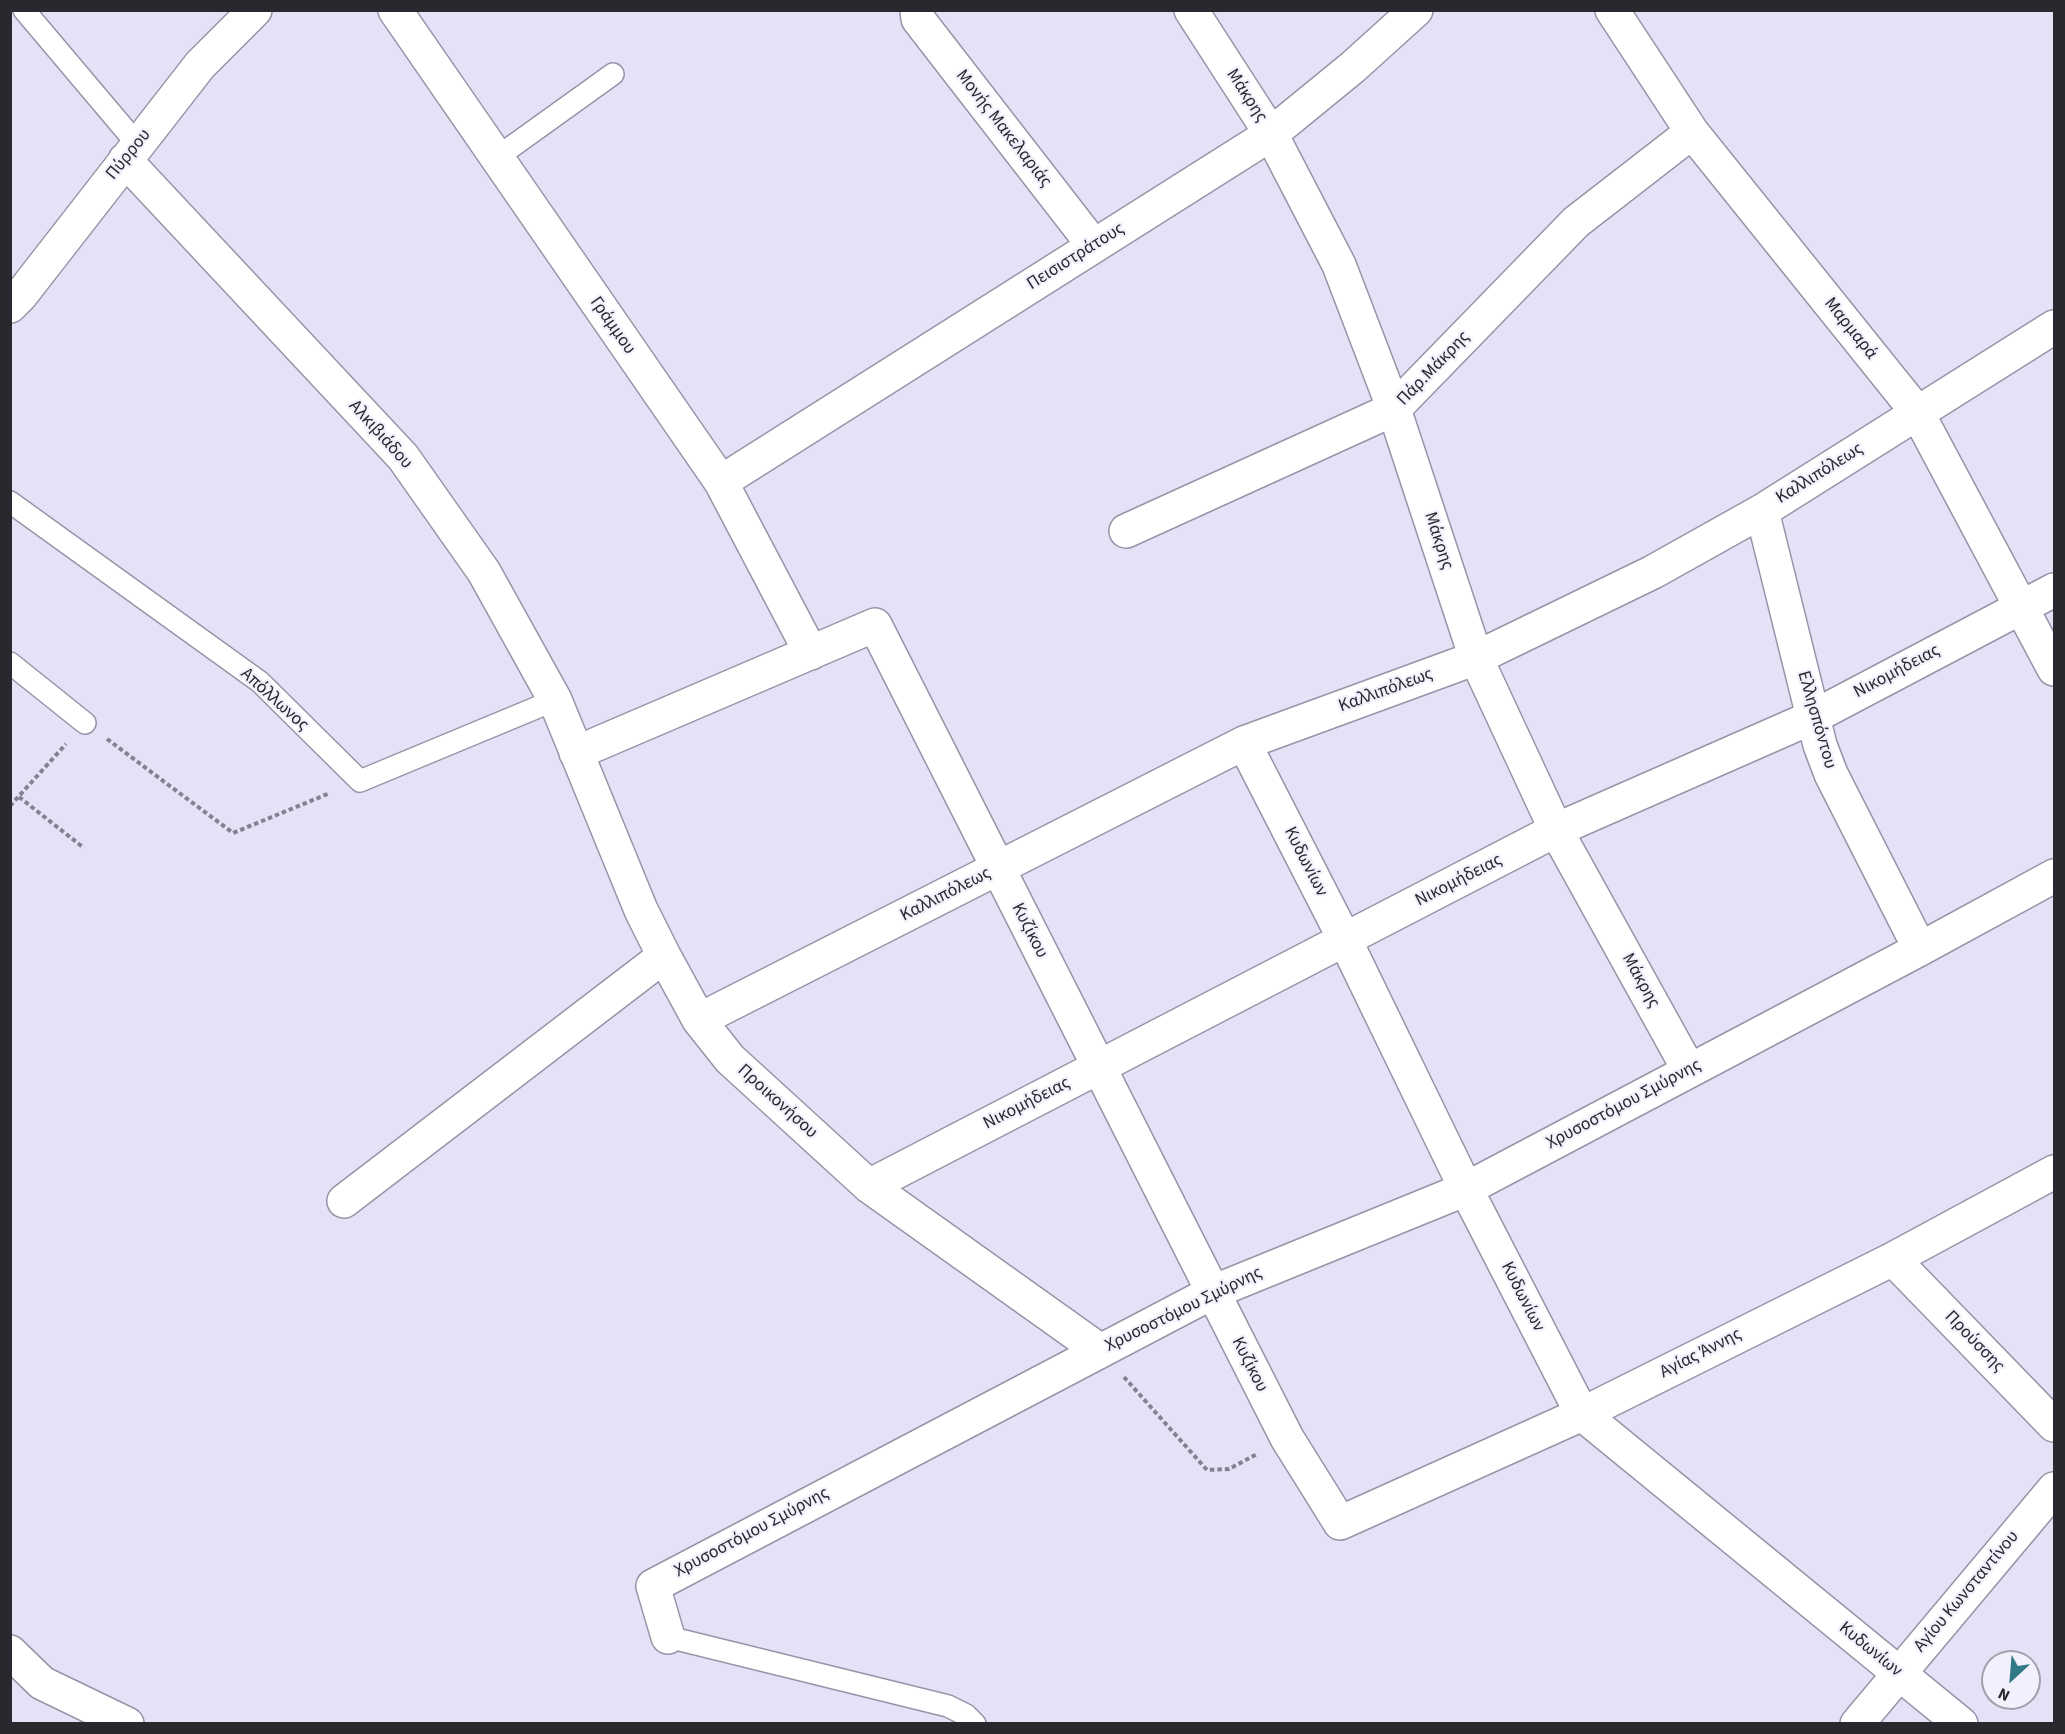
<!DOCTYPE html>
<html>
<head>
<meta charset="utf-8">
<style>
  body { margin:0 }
  #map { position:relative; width:2065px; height:1734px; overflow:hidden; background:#e5e2f7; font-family:"Source Sans 3",sans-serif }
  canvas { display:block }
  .frame { position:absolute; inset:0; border:12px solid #29282f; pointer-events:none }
  .north { position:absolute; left:1981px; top:1650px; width:60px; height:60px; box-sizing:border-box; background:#f2f0fd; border:2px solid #a2a0ab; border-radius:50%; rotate:206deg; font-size:16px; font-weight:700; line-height:24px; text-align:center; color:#29282f }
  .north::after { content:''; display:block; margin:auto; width:21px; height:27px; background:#337887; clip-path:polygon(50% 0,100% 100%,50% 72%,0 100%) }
</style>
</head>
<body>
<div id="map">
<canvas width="2065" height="1734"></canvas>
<div class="frame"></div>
<div class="north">N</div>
</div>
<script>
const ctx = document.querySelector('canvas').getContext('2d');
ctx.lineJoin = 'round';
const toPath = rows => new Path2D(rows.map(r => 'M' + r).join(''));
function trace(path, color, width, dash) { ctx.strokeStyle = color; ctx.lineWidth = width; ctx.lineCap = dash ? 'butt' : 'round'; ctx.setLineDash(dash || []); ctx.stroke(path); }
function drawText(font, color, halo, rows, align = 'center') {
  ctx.font = font + ' "Source Sans 3",sans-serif'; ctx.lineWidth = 4.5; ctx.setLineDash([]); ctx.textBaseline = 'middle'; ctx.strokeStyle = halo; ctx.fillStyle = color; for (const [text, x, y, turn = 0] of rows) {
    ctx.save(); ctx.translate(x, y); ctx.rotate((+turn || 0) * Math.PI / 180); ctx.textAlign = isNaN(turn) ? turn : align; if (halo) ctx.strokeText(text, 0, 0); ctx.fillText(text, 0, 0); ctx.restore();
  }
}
const path = toPath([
  [107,739,233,833,330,793],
  [19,797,84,848],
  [10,806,66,744],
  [1124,1377,1207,1470,1229,1469,1257,1454]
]);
const lane = toPath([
  [24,10,138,145],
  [496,158,613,74],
  [10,502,260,682,360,781,555,700],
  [10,663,85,723],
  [668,1637,948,1706,966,1715,975,1724]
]);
const street = toPath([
  [395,10,721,482,811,653],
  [917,10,918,19,1094,246],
  [1191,10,1271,134,1339,265,1394,409,1476,658,1556,830,1689,1070],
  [1612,10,1692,132,1917,412,2054,669],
  [125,160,403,457,484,572,555,700,641,910,664,956,699,1020,730,1059,869,1186,1099,1350],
  [10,306,21,295,200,65,255,10],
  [721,482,1271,134,1353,67,1416,10],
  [1762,511,1820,745,1831,774,1920,949],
  [1126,531,1394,409,1576,222,1692,132],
  [1244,743,1345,940,1466,1189,1582,1414,1961,1724],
  [576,753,875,625,1287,1438,1340,1523,1582,1414,1893,1259,2054,1172],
  [699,1020,1244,743,1476,658,1653,572,1762,511,2054,327],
  [869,1186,1556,830,1813,717,2054,590],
  [344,1201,664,956],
  [1893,1259,2054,1425],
  [668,1637,653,1586,1213,1292,1466,1189,1920,949,2054,876],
  [10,1652,42,1683,127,1724],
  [1857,1724,2054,1489]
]);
const streetNames = [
  ["Μάκρης",1246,96,57],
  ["Μονής Μακελαριάς",1003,129,52],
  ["Πύρρου",129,155,-51],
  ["Πεισιστράτους",1076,257,-32],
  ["Γράμμου",612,326,55],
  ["Μαρμαρά",1850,329,51],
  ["Πάρ.Μάκρης",1434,369,-46],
  ["Αλκιβιάδου",380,435,48],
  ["Καλλιπόλεως",1820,474,-32],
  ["Μάκρης",1438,541,72],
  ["Νικομήδειας",1897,672,-28],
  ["Καλλιπόλεως",1386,691,-20],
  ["Απόλλωνος",274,700,42],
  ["Ελλησπόντου",1816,720,74],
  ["Κυδωνίων",1305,862,63],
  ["Νικομήδειας",1459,881,-27],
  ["Καλλιπόλεως",946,895,-27],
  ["Κυζίκου",1029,931,63],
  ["Μάκρης",1640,981,61],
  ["Προικονήσου",777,1102,42],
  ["Νικομήδειας",1027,1104,-27],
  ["Χρυσοστόμου Σμύρνης",1624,1105,-28],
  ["Κυδωνίων",1522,1297,63],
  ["Χρυσοστόμου Σμύρνης",1184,1310,-26],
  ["Προύσσης",1974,1342,46],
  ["Αγίας Άννης",1701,1354,-27],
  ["Κυζίκου",1249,1365,63],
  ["Χρυσοστόμου Σμύρνης",752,1533,-28],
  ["Αγίου Κωνσταντίνου",1967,1592,-50],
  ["Κυδωνίων",1870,1650,39]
];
trace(lane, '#9794a8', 24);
trace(street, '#9794a8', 36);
trace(path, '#848290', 4, [4.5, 3]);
trace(lane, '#fff', 21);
trace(street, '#fff', 33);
drawText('18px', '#29282f', '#f2f0fd', streetNames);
</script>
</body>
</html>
